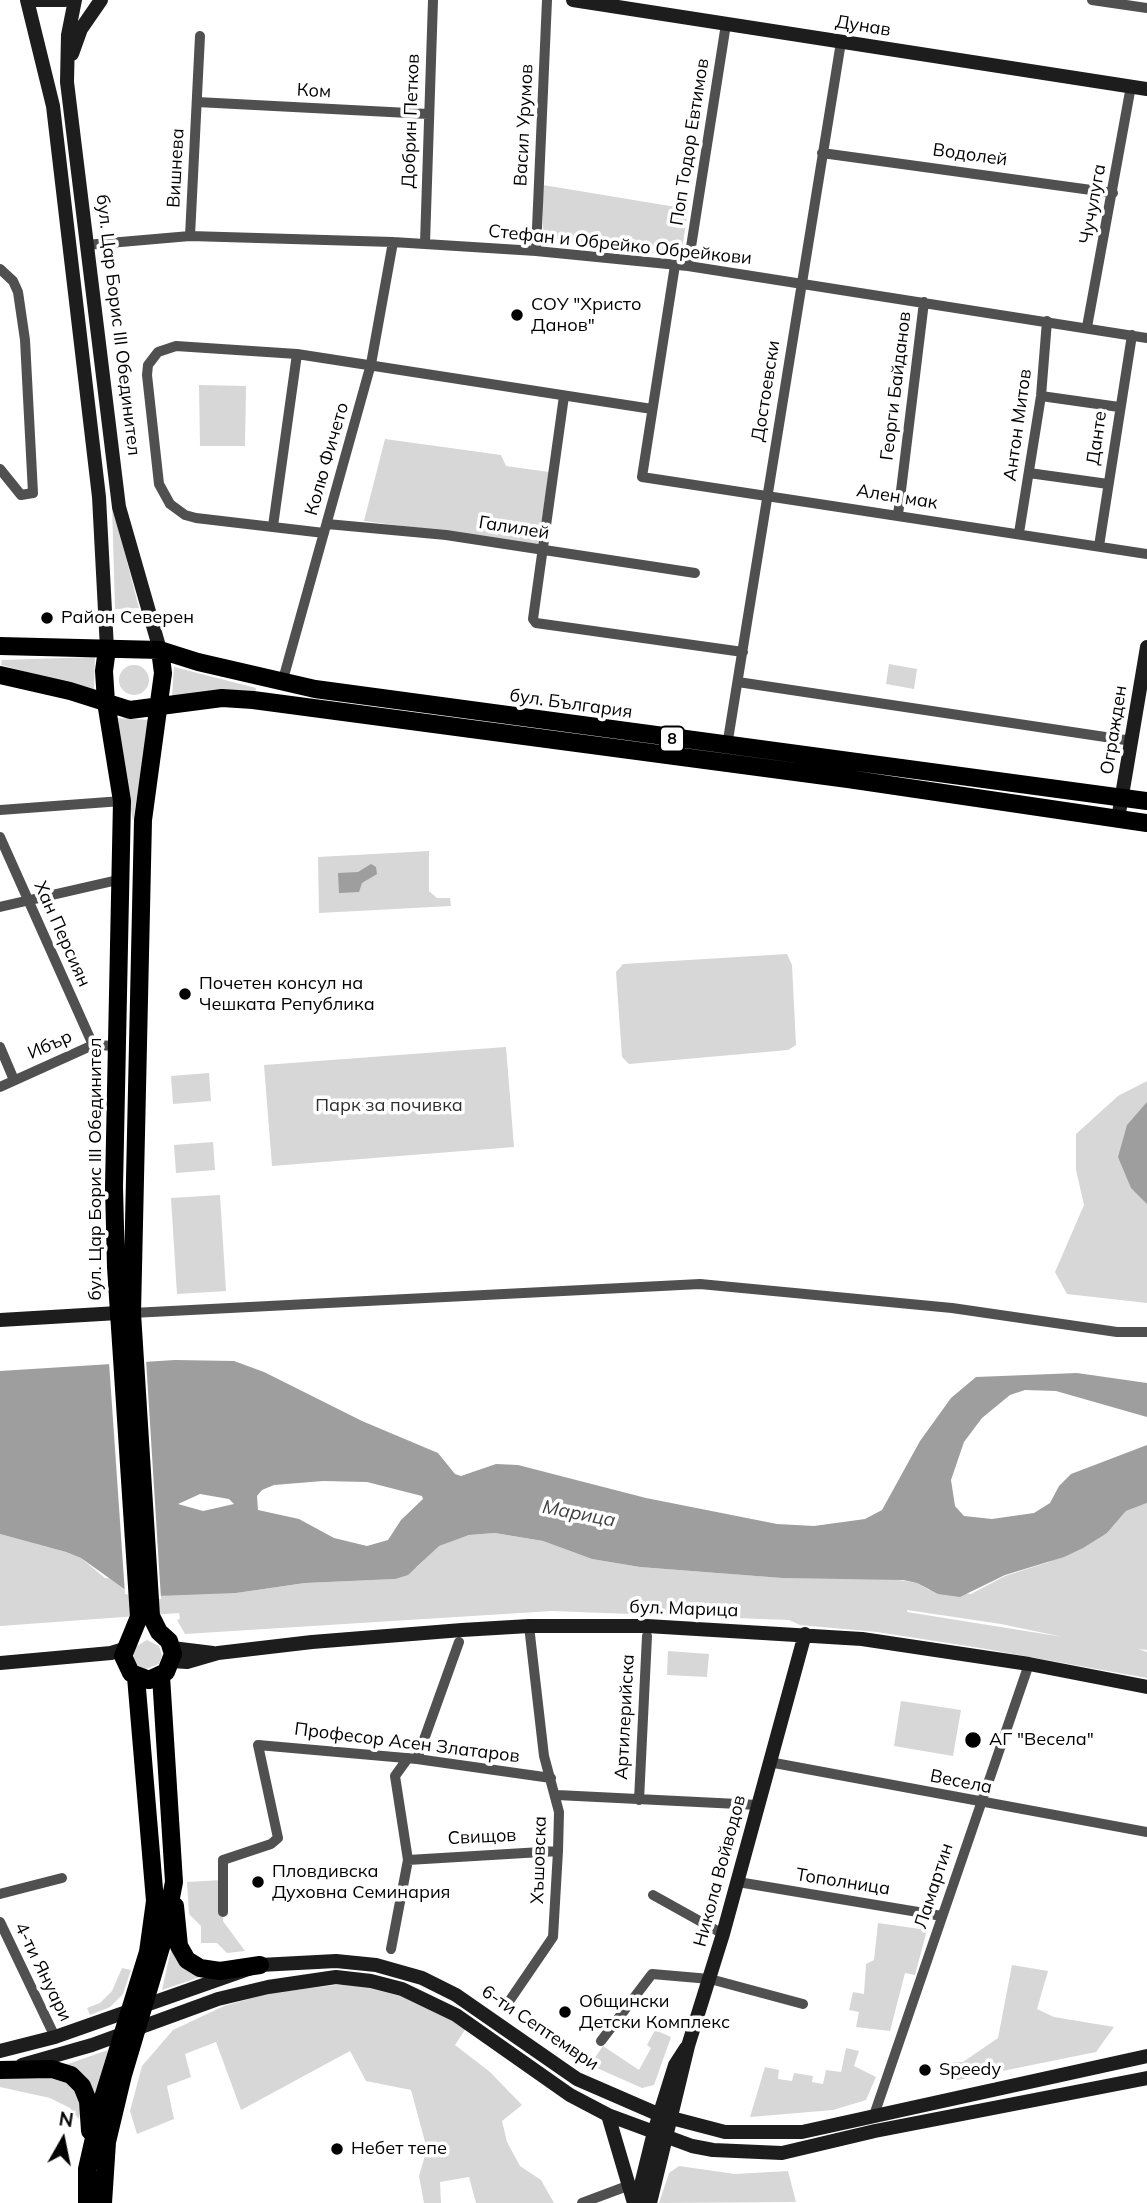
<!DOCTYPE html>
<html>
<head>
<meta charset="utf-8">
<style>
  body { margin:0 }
  #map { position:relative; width:1147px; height:2203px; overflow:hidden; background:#fff; font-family:Mulish,sans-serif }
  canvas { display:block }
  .north { position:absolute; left:28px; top:2105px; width:70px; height:70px; -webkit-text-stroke:5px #fff; paint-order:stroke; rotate:9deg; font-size:19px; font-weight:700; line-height:28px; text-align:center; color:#000 }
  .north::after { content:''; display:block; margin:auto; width:24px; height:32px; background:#000; clip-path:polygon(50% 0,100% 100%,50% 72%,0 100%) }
</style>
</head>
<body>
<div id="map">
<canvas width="1147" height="2203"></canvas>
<div class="north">N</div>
</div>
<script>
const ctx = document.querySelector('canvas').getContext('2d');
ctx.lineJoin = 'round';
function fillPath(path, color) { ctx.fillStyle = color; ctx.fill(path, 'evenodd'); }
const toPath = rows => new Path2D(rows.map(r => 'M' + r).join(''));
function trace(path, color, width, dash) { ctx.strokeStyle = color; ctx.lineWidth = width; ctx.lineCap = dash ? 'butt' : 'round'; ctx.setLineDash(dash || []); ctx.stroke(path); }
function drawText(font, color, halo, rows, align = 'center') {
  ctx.font = font + ' Mulish,sans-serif'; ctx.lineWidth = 7; ctx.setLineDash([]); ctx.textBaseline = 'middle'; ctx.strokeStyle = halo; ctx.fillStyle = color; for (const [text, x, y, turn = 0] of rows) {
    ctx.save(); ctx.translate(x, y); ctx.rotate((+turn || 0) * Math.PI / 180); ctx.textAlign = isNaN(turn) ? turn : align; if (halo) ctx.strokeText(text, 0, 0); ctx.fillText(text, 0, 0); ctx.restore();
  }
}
const green = toPath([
  [543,185,688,209,681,257,543,237],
  [199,385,246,386,245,446,200,446],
  [385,439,501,455,506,466,549,472,538,544,364,521],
  [112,504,139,608,115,609],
  [95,657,94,691,1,665,2,660],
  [889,664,917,669,914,689,886,684],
  '119 680a15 15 0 1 1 30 0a15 15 0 1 1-30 0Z',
  [174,667,256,688,255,694,172,697],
  [118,718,150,720,133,821,129,799],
  [429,851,429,891,437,898,450,898,451,906,319,913,318,857],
  [787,954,792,965,796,1045,788,1050,629,1064,622,1057,616,972,623,964],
  [506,1047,514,1147,272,1166,264,1065],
  [209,1073,211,1101,173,1104,171,1076],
  [1147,1081,1147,1303,1067,1294,1055,1272,1084,1205,1076,1170,1076,1134,1118,1096],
  [213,1142,215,1170,176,1173,174,1145],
  [220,1195,226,1291,177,1294,171,1198],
  [1147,1503,1147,1650,1138,1649,1147,1652,1147,1678,980,1648,877,1632,800,1625,789,1620,552,1611,185,1634,177,1620,180,1619,179,1613,0,1626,0,1534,66,1552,81,1558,105,1578,236,1593,305,1583,395,1579,417,1567,438,1546,469,1535,495,1533,543,1541,592,1559,640,1567,782,1578,893,1579,917,1583,929,1590,971,1594,1005,1576,1049,1562,1107,1533,1126,1511],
  [907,1610,1001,1624,1063,1637,907,1612],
  [147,1640,159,1646,162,1655,159,1664,146,1669,137,1665,133,1657,135,1647],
  [668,1651,709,1654,707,1677,667,1675],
  [901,1701,961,1710,953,1756,894,1746],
  [222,1880,223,1921,245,1951,227,1953,217,1943,201,1943,201,1926,189,1914,187,1882],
  [878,1923,927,1930,915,1975,905,1973,890,2031,856,2027,859,2012,849,2010,853,1992,864,1994,866,1964,874,1960],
  [171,1949,203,1976,162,1990],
  [1012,1965,1048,1971,1037,2009,1054,2017,1114,2027,1096,2052,953,2081,952,2062,963,2062,998,2038],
  [122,1968,131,1970,123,1994,110,2007,90,2015,87,2008,100,2003,112,1991],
  [352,1983,400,1992,466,2028,455,2045,490,2072,522,2105,502,2121,507,2142,520,2166,541,2180,554,2203,476,2203,469,2177,440,2182,441,2203,424,2203,419,2176,427,2149,411,2090,366,2081,350,2051,241,2110,216,2042,185,2054,191,2077,167,2086,174,2119,137,2134,130,2111,142,2066,173,2030,224,2006,270,1993],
  [655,2030,671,2037,654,2085,642,2088,590,2065,603,2046,639,2070,651,2048,647,2045],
  [846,2048,859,2051,854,2066,876,2077,866,2100,833,2110,750,2117,765,2067,779,2070,778,2079,792,2081,794,2073,813,2076,812,2082,823,2084,826,2070,841,2072],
  [108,2050,95,2098,65,2065],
  [42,2075,73,2083,82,2103,79,2119,70,2108,50,2098,0,2087,0,2077],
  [679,2166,735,2174,788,2171,796,2202,659,2203,669,2173]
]);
const water = toPath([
  [371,864,376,867,377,874,362,883,359,892,339,893,338,873,358,872],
  [1147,1102,1147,1204,1131,1188,1118,1157,1127,1125],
  [175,1360,234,1361,264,1372,362,1421,438,1453,455,1474,461,1476,496,1464,518,1465,646,1498,777,1524,814,1526,865,1519,882,1510,920,1441,951,1398,976,1377,1077,1373,1147,1383,1147,1417,1056,1391,1025,1390,1010,1395,982,1418,964,1442,951,1480,955,1506,964,1516,992,1519,1034,1513,1050,1503,1059,1486,1071,1474,1147,1445,1147,1503,1126,1511,1107,1533,1083,1548,1064,1557,1005,1575,960,1597,938,1594,917,1583,903,1580,782,1578,640,1567,592,1559,543,1541,495,1533,469,1535,439,1546,408,1575,395,1579,305,1583,236,1593,156,1596,130,1593,81,1558,66,1552,0,1534,0,1371],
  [323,1481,367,1482,422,1496,423,1499,401,1520,388,1540,367,1546,334,1538,299,1519,258,1510,257,1496,262,1490,274,1485],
  [200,1494,229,1499,234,1504,203,1511,178,1504]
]);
const pier = toPath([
  [146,1359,161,1599,125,1594,109,1362]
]);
const street = toPath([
  [1092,0,1147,8],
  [197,102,428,114],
  [822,153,1113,193],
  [190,236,200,36],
  [425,243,433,0],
  [86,245,190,236,393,242,536,251,688,266,1147,338],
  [536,251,547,0],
  [675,265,642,477,1147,554],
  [688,266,726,24],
  [0,269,13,281,18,292,25,340,33,493,21,495,0,469],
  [1087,327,1131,86],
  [564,396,533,619,536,623,743,652],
  [1041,396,1119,407],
  [1029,473,1108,484],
  [898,515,924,302],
  [327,524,446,535,695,573],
  [273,526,297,354],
  [324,533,196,518,185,515,170,504,159,484,147,375,148,365,158,352,176,346,297,354,652,409],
  [1019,533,1041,396,1047,321],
  [1099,546,1132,335],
  [738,682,1132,741],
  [282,683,371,364,393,242],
  [727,746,841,42],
  [0,810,122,801],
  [0,837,93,1045],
  [0,907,122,879],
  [0,1047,14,1080],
  [0,1087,93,1045,117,1046],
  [132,1313,700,1284,952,1308,1117,1332,1147,1332],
  [417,1759,459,1642],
  [769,1762,1147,1832],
  [557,1795,758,1805],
  [639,1800,647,1636],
  [408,1860,558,1851],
  [738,1882,942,1916],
  [0,1894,62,1878],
  [653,1895,723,1934],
  [223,1912,223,1860,271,1844,278,1838,258,1745,417,1759,551,1778],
  [0,1922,55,2037],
  [391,1949,408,1860,395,1776,408,1758],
  [510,2000,553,1937,558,1851,559,1812,544,1756,529,1626],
  [601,2041,652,1974,710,1979,803,2004],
  [873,2118,1029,1664],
  [582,2203,630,2185]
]);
const secondary = toPath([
  [27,0,53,106,99,497,107,649],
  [30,0,65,0],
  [75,0,68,35,67,82,119,507,160,650],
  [573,0,1147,89],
  [72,54,81,29,101,0],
  [1118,819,1147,647],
  [0,1320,118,1313],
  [172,1648,213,1653],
  [172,1661,187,1662,218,1653,312,1642,462,1630,529,1626,647,1626,862,1639,1029,1664,1147,1687],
  [0,1663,111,1653,124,1649],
  [0,2051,55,2037,260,1965,336,1961,376,1965,422,1978,456,1995,577,2079,660,2115,725,2132,802,2132,1147,2056],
  [22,2065,92,2045,218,1999,268,1987,336,1977,371,1981,402,1989,456,2015,570,2095,608,2115,692,2146,713,2150,782,2153,875,2131,1147,2078],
  [608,2115,634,2203],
  [640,2203,639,2193,654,2132,675,2065,686,2048],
  [650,2203,688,2046,723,1934,805,1634]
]);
const primary = toPath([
  [0,646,160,650,198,662,315,689,1147,801],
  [107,649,104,671,106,702,122,801,114,1187,116,1267,139,1617,123,1656,131,1673,149,1680,166,1672,173,1654,169,1641,159,1632,151,1616,132,1313,143,820,163,673,160,650],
  [0,675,70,691,130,710,222,698,253,700,848,779,1147,823],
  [175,1906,179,1946,187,1960,200,1968,220,1971,260,1965],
  [0,2070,52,2069,71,2075,82,2086,88,2101,90,2131],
  [87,2203,87,2169,103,2098,148,1952,155,1901,136,1677],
  [103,2203,107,2142,123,2075,162,1944,174,1882,161,1676]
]);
const markers = [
  [517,315,7,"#000"],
  [47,618,7,"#000"],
  [185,994,7,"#000"],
  [973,1740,9,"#000"],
  [258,1882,7,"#000"],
  [565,2012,7,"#000"],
  [925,2070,7,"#000"],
  [337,2149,7,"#000"]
];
const shields = [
  [672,739,24]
];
const shieldNames = [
  ["8",672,739]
];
const streetNames = [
  ["Дунав",863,26,9],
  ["Ком",314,91,3],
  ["Добрин Петков",411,121,-88],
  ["Васил Урумов",524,125,-87],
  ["Поп Тодор Евтимов",690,142,-81],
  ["Водолей",970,155,8],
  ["Вишнева",176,168,-87],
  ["Чучулуга",1093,204,-80],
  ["Стефан и Обрейко Обрейкови",620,245,6],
  ["бул. Цар Борис III Обединител",118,325,83],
  ["Георги Байданов",896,386,-83],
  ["Достоевски",766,391,-81],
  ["Антон Митов",1018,425,-82],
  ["Данте",1097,438,-82],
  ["Колю Фичето",327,459,-74],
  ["Ален мак",897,497,9],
  ["Галилей",514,528,9],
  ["бул. България",571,704,8],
  ["Огражден",1114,730,-81],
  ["Хан Персиян",62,934,66],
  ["Ибър",50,1045,-24],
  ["бул. Цар Борис III Обединител",96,1169,-90],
  ["бул. Марица",684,1609,2],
  ["Артилерийска",625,1717,-87],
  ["Професор Асен Златаров",407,1743,7],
  ["Весела",961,1782,11],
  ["Свищов",482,1837,-3],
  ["Хъшовска",539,1860,-88],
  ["Никола Войводов",720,1871,-75],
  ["Тополница",843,1882,9],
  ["Ламартин",934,1886,-72],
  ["4-ти Януари",43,1972,64],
  ["6-ти Септември",540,2028,34]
];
const poiNames = [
  ["СОУ \"Христо",531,305],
  ["Данов\"",531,326],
  ["Район Северен",61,618],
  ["Почетен консул на",199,984],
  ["Чешката Република",199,1005],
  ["АГ \"Весела\"",989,1740],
  ["Пловдивска",272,1872],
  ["Духовна Семинария",272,1893],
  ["Общински",579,2002],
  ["Детски Комплекс",579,2023],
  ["Speedy",939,2070],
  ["Небет тепе",351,2149]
];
const parkNames = [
  ["Парк за почивка",389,1106]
];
const waterNames = [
  ["Марица",579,1514,11]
];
fillPath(green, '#d7d7d7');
fillPath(water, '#9e9e9e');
fillPath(pier, '#fff');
trace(street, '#505050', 10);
trace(secondary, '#1d1d1d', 14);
trace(primary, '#000', 18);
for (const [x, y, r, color] of markers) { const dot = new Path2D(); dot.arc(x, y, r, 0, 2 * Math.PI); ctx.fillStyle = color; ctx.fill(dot); trace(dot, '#fff', 2.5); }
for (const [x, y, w] of shields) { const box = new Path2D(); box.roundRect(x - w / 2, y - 12.5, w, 25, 5); ctx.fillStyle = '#fff'; ctx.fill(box); trace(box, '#000', 2); }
drawText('bold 16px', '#000', null, shieldNames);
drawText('18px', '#000', '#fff', streetNames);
drawText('18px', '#000', '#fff', poiNames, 'left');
drawText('18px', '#2e2e2e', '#fff', parkNames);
drawText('italic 19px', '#3f3f3f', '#fff', waterNames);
</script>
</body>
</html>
